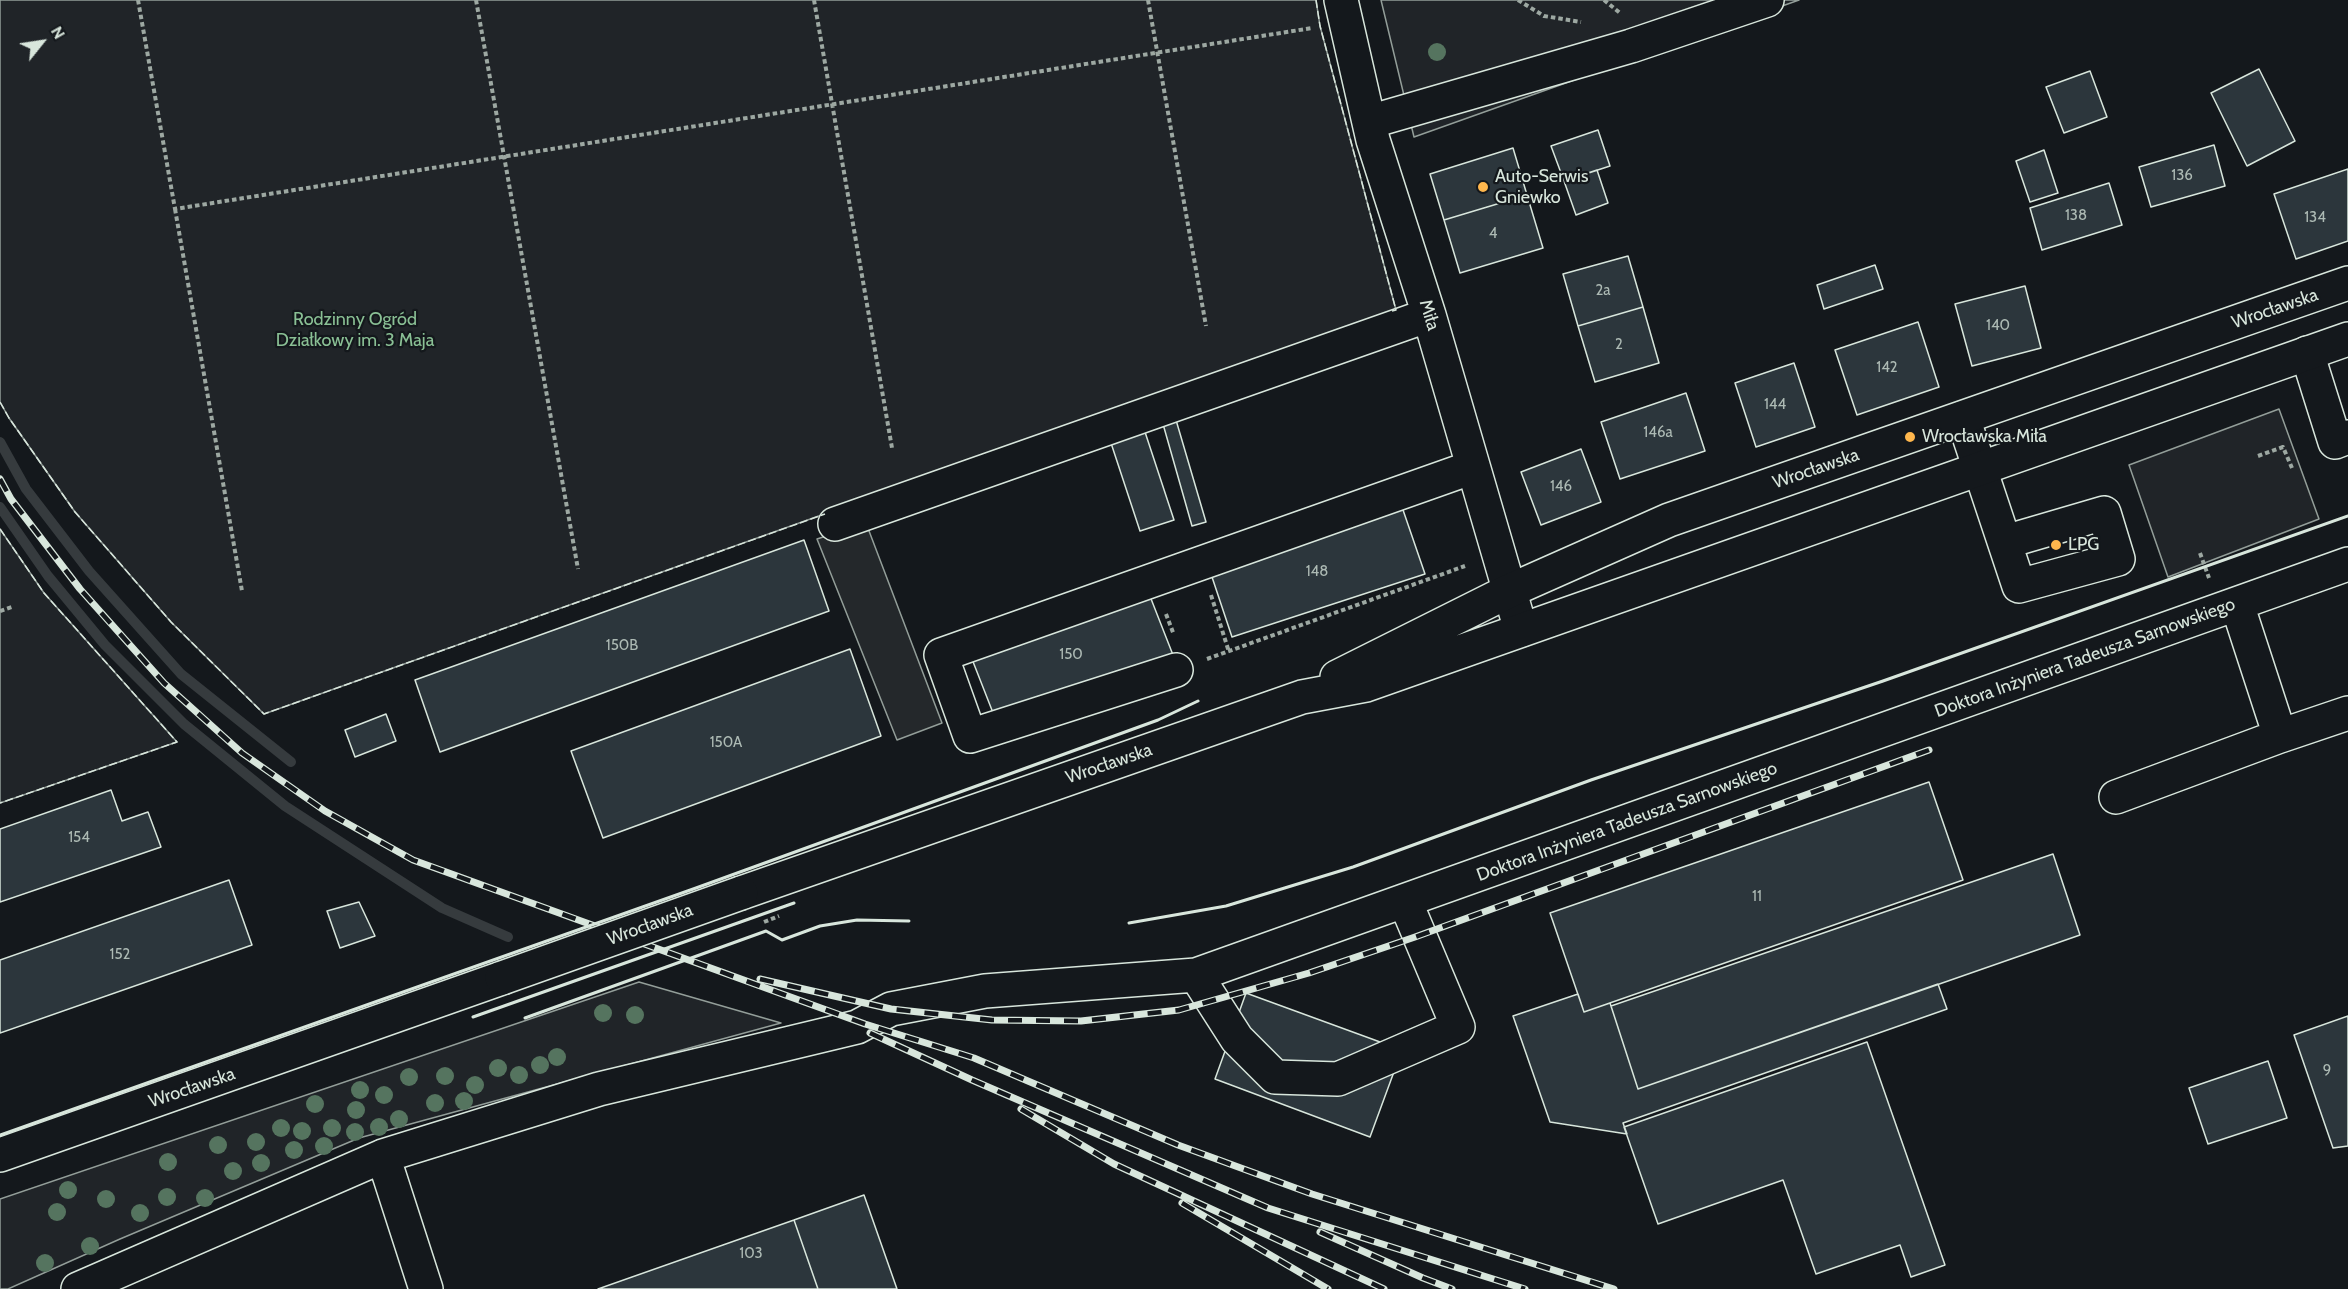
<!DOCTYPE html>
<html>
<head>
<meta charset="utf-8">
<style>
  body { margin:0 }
  #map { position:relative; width:2348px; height:1289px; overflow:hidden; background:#14181c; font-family:Cabin,sans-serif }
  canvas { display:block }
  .north { position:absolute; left:12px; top:12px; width:60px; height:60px; -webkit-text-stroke:4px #14181c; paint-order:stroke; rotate:60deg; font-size:16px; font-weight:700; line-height:24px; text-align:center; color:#d8e6dc }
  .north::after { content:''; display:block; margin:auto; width:21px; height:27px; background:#d8e6dc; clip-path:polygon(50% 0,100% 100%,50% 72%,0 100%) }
</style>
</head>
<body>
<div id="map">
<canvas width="2348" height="1289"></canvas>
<div class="north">N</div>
</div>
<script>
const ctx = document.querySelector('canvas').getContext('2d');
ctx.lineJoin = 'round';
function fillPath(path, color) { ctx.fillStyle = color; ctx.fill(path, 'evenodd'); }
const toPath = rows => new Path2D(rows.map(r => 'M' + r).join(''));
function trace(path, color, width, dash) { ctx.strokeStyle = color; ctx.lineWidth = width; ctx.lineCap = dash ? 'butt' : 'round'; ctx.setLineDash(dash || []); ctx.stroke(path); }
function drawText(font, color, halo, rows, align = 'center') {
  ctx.font = font + ' Cabin,sans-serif'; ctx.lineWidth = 4.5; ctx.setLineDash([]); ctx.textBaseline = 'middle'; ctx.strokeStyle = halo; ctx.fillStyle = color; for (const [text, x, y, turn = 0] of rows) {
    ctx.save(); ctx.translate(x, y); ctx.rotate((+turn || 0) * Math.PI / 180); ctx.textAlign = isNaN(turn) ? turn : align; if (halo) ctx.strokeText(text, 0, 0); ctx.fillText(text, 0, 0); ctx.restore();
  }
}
const green = toPath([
  [0,0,1316,0,1320,26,1396,310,264,714,171,622,75,512,9,418,0,402,0,0],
  [1381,0,1799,0,1414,137,1381,0],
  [2279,409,2319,519,2168,577,2129,465,2279,409],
  [0,529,44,593,177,742,0,803,0,529],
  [639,982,781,1023,359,1138,120,1239,8,1289,0,1289,0,1199,639,982]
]);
const parking = toPath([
  [866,523,942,723,897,740,817,539,866,523]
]);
const stream = toPath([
  [0,442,26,489,89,571,181,674,291,762],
  [0,507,48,576,105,645,184,724,285,806,442,908,508,937]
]);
const building = toPath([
  [2259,69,2295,141,2247,166,2211,93,2259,69],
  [2090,71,2107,117,2064,133,2046,87,2090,71],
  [1598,130,1610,166,1564,181,1551,146,1598,130],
  [2214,145,2225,186,2151,207,2139,167,2214,145],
  [1513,148,1527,195,1444,220,1430,174,1513,148],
  [2044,150,2058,193,2030,202,2016,161,2044,150],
  [2348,169,2348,241,2296,259,2274,194,2348,169],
  [1597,170,1608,203,1576,215,1564,181,1597,170],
  [2109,183,2122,225,2042,250,2030,208,2109,183],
  [1527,195,1543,248,1460,273,1444,220,1527,195],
  [1628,256,1643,307,1578,326,1563,274,1628,256],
  [1875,265,1883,289,1824,309,1817,285,1875,265],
  [2025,286,2041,348,1972,366,1955,304,2025,286],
  [1643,307,1659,363,1595,382,1578,326,1643,307],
  [1918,322,1939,387,1857,415,1835,350,1918,322],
  [1794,363,1815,427,1756,447,1735,383,1794,363],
  [1686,393,1705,451,1620,479,1601,422,1686,393],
  [1176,420,1206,522,1192,526,1163,424,1176,420],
  [1145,432,1174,520,1140,531,1111,443,1145,432],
  [1581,449,1601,502,1541,525,1521,472,1581,449],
  [1402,507,1425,574,1232,637,1210,571,1402,507],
  [804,540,829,611,440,752,415,680,804,540],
  [1146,586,1173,655,997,723,970,654,1146,586],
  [850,649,881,736,603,838,571,751,850,649],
  [386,714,396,741,355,757,345,730,386,714],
  [1929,782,1963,880,1584,1012,1550,913,1929,782],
  [111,790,122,821,148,812,161,847,0,902,0,829,111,790],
  [2053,854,2080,935,1638,1089,1611,1006,2053,854],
  [229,880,252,945,0,1033,0,960,229,880],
  [359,902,375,936,340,948,327,911,359,902],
  [1938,984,1947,1009,1623,1123,1627,1134,1550,1122,1513,1016,1578,994,1584,1012,1610,1003,1638,1089,1938,984],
  [1246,993,1402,1050,1370,1137,1215,1079,1246,993],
  [2348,1016,2348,1146,2333,1148,2294,1035,2348,1016],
  [1867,1042,1945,1265,1911,1277,1900,1245,1816,1274,1783,1180,1658,1224,1624,1127,1867,1042],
  [2268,1061,2287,1118,2208,1144,2189,1088,2268,1061],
  [864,1195,897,1289,818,1289,794,1220,864,1195],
  [794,1220,818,1289,598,1289,794,1220]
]);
const path = toPath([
  [138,0,175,209,1312,28],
  [476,0,578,569],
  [814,0,892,448],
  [1148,0,1206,326],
  [1518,0,1544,16,1581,22],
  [1604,0,1620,13],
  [175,209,242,591],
  [2258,456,2283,447,2292,468],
  [2200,553,2209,578],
  [1211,595,1229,652],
  [0,611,12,607],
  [1166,614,1174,635],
  [1207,659,1465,566]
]);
const minor = toPath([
  [1341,0,1373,140,1429,315,1521,630],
  [1369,122,1631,46,1767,0],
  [2307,353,2335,442,2348,437],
  [1963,418,2019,586,2118,559,2104,513,2005,542],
  [835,524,1429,315],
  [1176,670,970,736,941,655,1473,467],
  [2280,736,2348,713],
  [2116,797,2280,736,2237,604],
  [1196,975,1237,1039,1275,1077,1338,1079,1458,1027,1405,901],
  [383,1156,426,1289],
  [78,1289,383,1156,599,1089,857,1027,891,1009,985,991,1196,975,2348,564]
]);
const major = toPath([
  [1337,677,1509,591,1669,520,2348,283],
  [741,893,1302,697,1366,685,2348,339],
  [0,1155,502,978]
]);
const rail = toPath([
  [0,479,11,499,80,589,164,683,242,753,325,811,413,860,865,1024,974,1058,1178,1145,1312,1194,1614,1289],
  [760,979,891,1009,992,1020,1081,1021,1179,1010,1309,973,1415,937,1929,750],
  [870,1033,972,1080,1268,1208,1525,1289],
  [1021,1109,1114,1164,1384,1289],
  [1182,1203,1328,1289],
  [1320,1232,1423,1278,1452,1289]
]);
const pathBridge = toPath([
  [764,922,779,916]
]);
const majorBridge = toPath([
  [502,978,741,893]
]);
const fence = toPath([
  [1316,0,1320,26,1396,310,1392,311],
  [0,402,9,418,75,512,171,622,264,714,825,514],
  [0,529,44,593,177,742,0,803]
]);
const wall = toPath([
  [1129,923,1226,906,1353,867,1591,780,1883,681,2348,516],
  [473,1017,794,903],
  [525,1018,766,931,782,940,820,926,857,920,909,921],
  [0,1135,696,888,1158,720,1198,701]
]);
const trees = [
  [1437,52],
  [603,1013],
  [635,1015],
  [557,1057],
  [540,1065],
  [498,1068],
  [519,1075],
  [445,1076],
  [409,1077],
  [475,1085],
  [360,1090],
  [384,1095],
  [464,1101],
  [435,1103],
  [315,1104],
  [356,1110],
  [399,1119],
  [379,1127],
  [281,1128],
  [332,1128],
  [302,1131],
  [355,1132],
  [256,1142],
  [218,1145],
  [324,1146],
  [294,1150],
  [168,1162],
  [261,1163],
  [233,1171],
  [68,1190],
  [167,1197],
  [205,1198],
  [106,1199],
  [57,1212],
  [140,1213],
  [90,1246],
  [45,1263]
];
const markers = [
  [1483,187,6,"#ffb74d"],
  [1910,437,6,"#ffb74d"],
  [2056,545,6,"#ffb74d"]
];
const numberNames = [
  ["136",2182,176],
  ["138",2076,216],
  ["134",2315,218],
  ["4",1493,234],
  ["2a",1603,291],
  ["140",1998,326],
  ["2",1619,345],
  ["142",1887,368],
  ["144",1775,405],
  ["146a",1658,433],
  ["146",1561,487],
  ["148",1317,572],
  ["150B",622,646],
  ["150",1071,655],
  ["150A",726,743],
  ["154",79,838],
  ["11",1757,897],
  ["152",120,955],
  ["9",2327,1071],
  ["103",751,1254]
];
const poiNames = [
  ["Auto-Serwis",1495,177],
  ["Gniewko",1495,198],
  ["Wrocławska Miła",1922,437],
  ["LPG",2068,545]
];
const streetNames = [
  ["Wrocławska",2275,309,-19],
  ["Miła",1429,315,73],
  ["Wrocławska",1816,469,-19],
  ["Doktora Inżyniera Tadeusza Sarnowskiego",2085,658,-20],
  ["Wrocławska",1109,764,-19],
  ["Doktora Inżyniera Tadeusza Sarnowskiego",1627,822,-20],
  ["Wrocławska",650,925,-20],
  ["Wrocławska",192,1088,-19]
];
const parkNames = [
  ["Rodzinny Ogród",355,320],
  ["Działkowy im. 3 Maja",355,341]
];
fillPath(green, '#202428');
trace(green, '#939e99', 1.5);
fillPath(parking, '#24282b');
trace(parking, '#939e99', 1.5);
trace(stream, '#363b3e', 10);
fillPath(building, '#2c363c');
trace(building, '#d8e6dc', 1.5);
trace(minor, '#d8e6dc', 36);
trace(major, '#d8e6dc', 36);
trace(path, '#9da8a2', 4, [4.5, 3]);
trace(minor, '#14181c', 33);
trace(major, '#14181c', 33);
trace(rail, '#d8e6dc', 7);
trace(rail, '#14181c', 4.5, [14]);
trace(majorBridge, '#d8e6dc', 36, []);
trace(pathBridge, '#9da8a2', 4, [4.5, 3]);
trace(majorBridge, '#14181c', 33);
trace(fence, '#d8e6dc', 1.5, [8, 3]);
trace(wall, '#d8e6dc', 3);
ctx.fillStyle = '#55745f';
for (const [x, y] of trees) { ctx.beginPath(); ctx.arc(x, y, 9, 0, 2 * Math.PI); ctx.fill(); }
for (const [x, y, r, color] of markers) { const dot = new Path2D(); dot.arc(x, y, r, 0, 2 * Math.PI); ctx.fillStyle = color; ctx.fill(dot); trace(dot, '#14181c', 2); }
drawText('15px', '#adbab4', null, numberNames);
drawText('18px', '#d8e6dc', '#14181c', poiNames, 'left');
drawText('18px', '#d8e6dc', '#14181c', streetNames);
drawText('18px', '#8ac095', '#14181c', parkNames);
</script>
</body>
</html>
